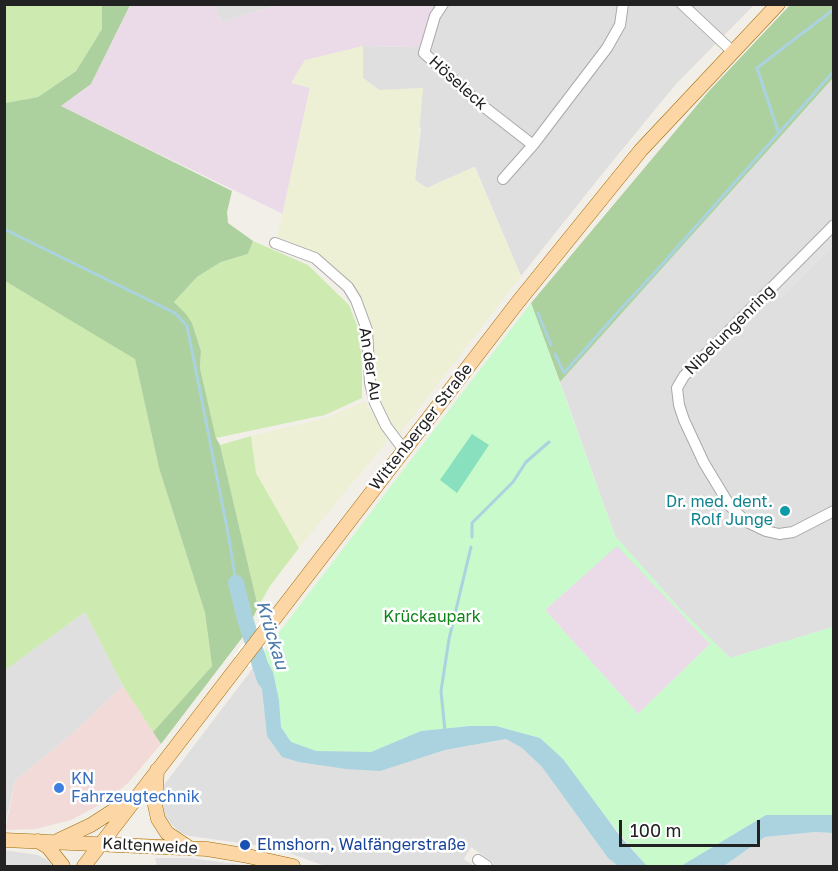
<!DOCTYPE html>
<html>
<head>
<meta charset="utf-8">
<style>
  body { margin:0 }
  #map { position:relative; width:838px; height:871px; overflow:hidden; background:#f2efe9; font-family:"Golos Text",sans-serif }
  canvas { display:block }
  .frame { position:absolute; inset:0; border:6px solid #222; pointer-events:none }
  .scale { position:absolute; left:619px; top:820px; width:141px; height:27px; box-sizing:border-box; border:3px solid #222; border-top:0; padding-left:8px; font-size:18px; line-height:21px; white-space:nowrap; color:#222; -webkit-text-stroke:4px #fff; paint-order:stroke }
</style>
</head>
<body>
<div id="map">
<canvas width="838" height="871"></canvas>
<div class="frame"></div>
<div class="scale">100 m</div>
</div>
<script>
const ctx = document.querySelector('canvas').getContext('2d');
ctx.lineJoin = 'round';
function fillPath(path, color) { ctx.fillStyle = color; ctx.fill(path, 'evenodd'); }
const toPath = rows => new Path2D(rows.map(r => 'M' + r).join(''));
function trace(path, color, width, dash) { ctx.strokeStyle = color; ctx.lineWidth = width; ctx.lineCap = dash ? 'butt' : 'round'; ctx.setLineDash(dash || []); ctx.stroke(path); }
function drawText(font, color, halo, rows, align = 'center') {
  ctx.font = font + ' "Golos Text",sans-serif'; ctx.lineWidth = 5; ctx.setLineDash([]); ctx.textBaseline = 'middle'; ctx.strokeStyle = halo; ctx.fillStyle = color; for (const [text, x, y, turn = 0] of rows) {
    ctx.save(); ctx.translate(x, y); ctx.rotate((+turn || 0) * Math.PI / 180); ctx.textAlign = isNaN(turn) ? turn : align; if (halo) ctx.strokeText(text, 0, 0); ctx.fillText(text, 0, 0); ctx.restore();
  }
}
const residential = toPath([
  [214,5,277,5,222,22],
  [438,5,754,5,676,84,603,173,521,276,475,167,427,188,415,180,421,128,379,90,363,78,363,46,420,47],
  [833,78,833,627,730,658,680,609,615,536,560,382],
  [85,612,123,686,73,733,15,781,4,829,4,670],
  [253,668,262,690,267,736,416,759,445,750,506,739,522,748,542,767,608,858,618,866,493,866,494,863,471,847,464,859,474,866,325,866,289,853,255,845,189,836,180,833,164,816,160,806,164,785],
  [815,832,833,833,833,866,724,866,765,837],
  [4,850,38,855,49,861,52,866,5,866],
  [155,858,190,858,251,866,157,866]
]);
const commercial = toPath([
  [123,686,161,744,129,782,107,801,71,820,36,829,5,830,15,781,73,733]
]);
const industrial = toPath([
  [176,4,214,5,222,22,277,5,438,5,432,14,420,47,363,46,291,83,310,87,283,214,61,106,91,84,130,5],
  [617,545,710,644,638,714,545,610]
]);
const farmland = toPath([
  [363,46,363,78,379,90,423,88,415,181,427,188,474,167,521,276,398,436,392,427,375,387,371,330,360,298,318,255,277,238,310,88,291,83,305,60],
  [365,401,388,440,299,548,256,473,251,436,326,418]
]);
const grass = toPath([
  [5,5,102,5,102,29,76,71,38,97,5,103],
  [253,241,308,265,349,305,360,333,362,354,362,398,325,415,216,438,200,368,201,351,192,323,174,302,197,277,221,262,248,254],
  [5,281,135,358,159,468,205,613,212,666,153,732,123,686,85,612,5,670],
  [251,436,256,473,299,548,270,586,258,607,220,445]
]);
const forest = toPath([
  [102,5,130,5,91,84,61,106,232,191,227,212,228,223,253,241,248,254,221,262,197,277,174,302,186,314,192,323,201,351,200,368,216,438,220,445,258,607,245,634,161,744,153,732,212,666,205,613,159,468,135,359,5,281,5,103,38,97,76,71,102,29],
  [790,5,833,5,833,78,560,382,531,303,709,91]
]);
const park = toPath([
  [531,303,615,536,680,609,730,658,833,627,833,815,766,815,681,866,647,866,540,738,496,726,471,726,421,731,371,752,316,751,291,742,281,727,279,700,273,672,267,661,264,652],
  [617,546,710,644,638,714,545,610]
]);
const pitch = toPath([
  [472,434,489,445,457,493,440,480]
]);
const parking = toPath([
  [833,233,833,247,782,299,775,293]
]);
const water = toPath([
  [264,651,267,661,273,672,279,700,281,727,291,742,316,751,371,752,421,731,470,726,496,726,540,738,563,759,620,836,647,866,618,866,608,858,542,767,522,748,506,739,445,750,380,771,346,769,299,762,282,757,267,736,262,690,253,668],
  [766,815,833,815,833,833,815,832,765,837,724,866,681,866]
]);
const pier = toPath([
  [265,614,280,626,249,667,234,656]
]);
const stream = toPath([
  [779,134,757,68,834,9],
  [4,229,175,313,187,326,229,538,236,583],
  [538,313,551,345],
  [555,354,564,373,617,313,657,270,834,71],
  [472,537,472,523,513,482,526,462,549,442],
  [445,731,441,691,449,639,471,547]
]);
const river = toPath([
  [236,583,245,619,265,680]
]);
const minor = toPath([
  [443,4,435,16,424,53,479,103,533,145],
  [682,4,733,52],
  [503,179,533,145,607,48,620,25,623,4],
  [834,225,684,376,677,388,679,405,684,420,704,463,730,506,745,521,766,531,779,534,793,532,834,511],
  [275,243,315,258,348,287,356,300,367,330,370,383,375,403,386,426,404,450],
  [478,860,487,866]
]);
const major = toPath([
  [157,770,155,805,158,819,167,833,188,847],
  [4,840,207,849,243,855,293,866],
  [59,840,91,825,128,801],
  [38,841,48,847,63,866],
  [84,866,518,302,641,150,778,4]
]);
const markers = [
  [785,511,6,"#0f9aa8"],
  [59,788,6,"#3f7fe0"],
  [245,845,6,"#1a4fb4"]
];
const streetNames = [
  ["Höseleck",458,83,42],
  ["Nibelungenring",730,330,-45],
  ["An der Au",370,364,81],
  ["Wittenberger Straße",421,427,-52],
  ["Kaltenweide",150,846,3]
];
const cultureNames = [
  ["Dr. med. dent.",773,502],
  ["Rolf Junge",773,520]
];
const parkNames = [
  ["Krückaupark",432,617]
];
const shopNames = [
  ["KN",71,779],
  ["Fahrzeugtechnik",71,797]
];
const transitNames = [
  ["Elmshorn, Walfängerstraße",257,845]
];
const waterNames = [
  ["Krückau",272,635,73]
];
fillPath(residential, '#e0dfdf');
fillPath(commercial, '#f2dad9');
fillPath(industrial, '#ebdbe8');
fillPath(farmland, '#eef0d5');
fillPath(grass, '#cdebb0');
fillPath(forest, '#add19e');
fillPath(park, '#c8facc');
fillPath(pitch, '#88e0be');
fillPath(parking, '#e2e2e2');
fillPath(water, '#aad3df');
fillPath(pier, '#fff');
trace(stream, '#aad3df', 3);
trace(river, '#aad3df', 16);
trace(minor, '#a9a9a9', 12);
trace(major, '#a06b00', 15);
trace(minor, '#fff', 10);
trace(major, '#fcd6a4', 14);
for (const [x, y, r, color] of markers) { const dot = new Path2D(); dot.arc(x, y, r, 0, 2 * Math.PI); ctx.fillStyle = color; ctx.fill(dot); trace(dot, '#fff', 2); }
drawText('16px', '#222', '#fff', streetNames);
drawText('16px', '#0d838f', '#fff', cultureNames, 'right');
drawText('16px', '#0c8416', '#fff', parkNames);
drawText('16px', '#366cbe', '#fff', shopNames, 'left');
drawText('16px', '#164399', '#fff', transitNames, 'left');
drawText('italic 18px', '#4a7aab', '#fff', waterNames);
</script>
</body>
</html>
